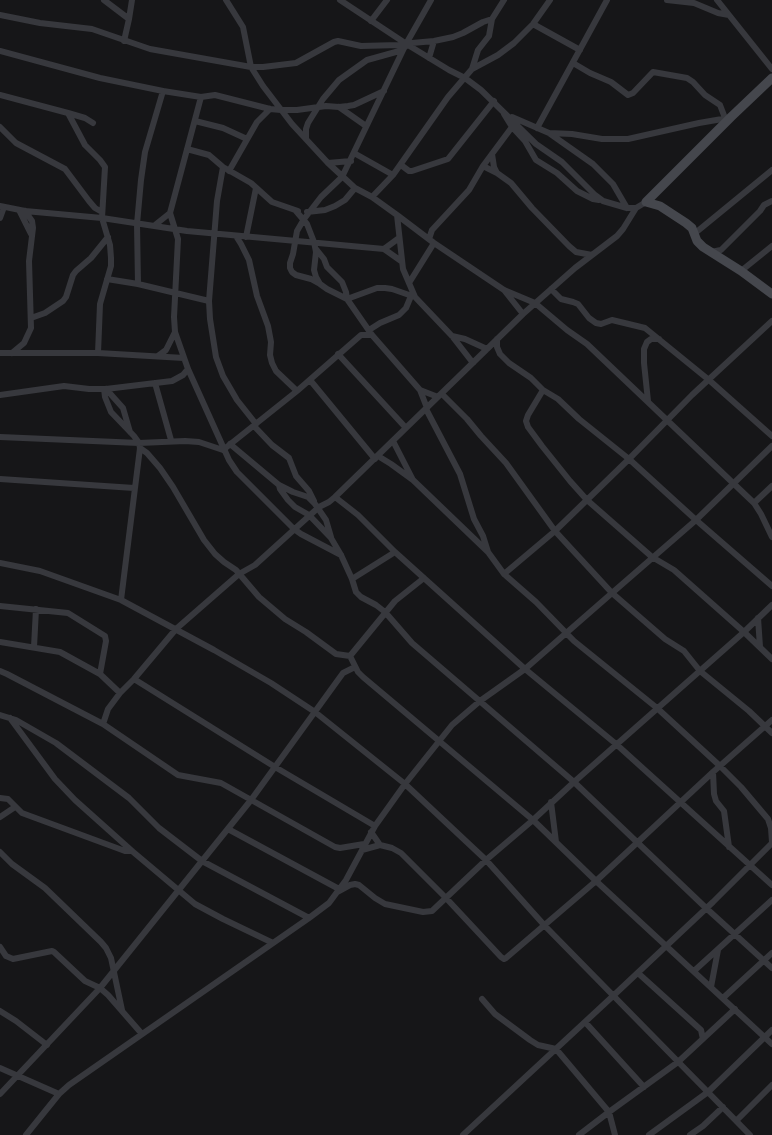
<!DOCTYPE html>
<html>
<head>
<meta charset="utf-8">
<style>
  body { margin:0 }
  canvas { display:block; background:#161618 }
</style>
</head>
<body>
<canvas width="772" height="1135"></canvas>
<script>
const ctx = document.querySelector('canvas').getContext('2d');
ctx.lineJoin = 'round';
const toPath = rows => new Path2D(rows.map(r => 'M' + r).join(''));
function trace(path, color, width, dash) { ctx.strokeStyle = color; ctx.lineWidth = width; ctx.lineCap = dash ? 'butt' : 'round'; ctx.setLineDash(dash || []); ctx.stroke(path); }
const street = toPath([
  [104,0,129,19,124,41],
  [226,0,243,27,251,67,263,86,292,124,328,163,355,188,372,197,397,215,434,243,504,290,535,303,567,330,587,344,754,503,761,514,772,537],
  [340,0,408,45,449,70,465,78,481,90,536,144,562,162,595,195,603,201,627,208,636,208,646,202],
  [667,0,694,3,718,13,729,15],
  [717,0,772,69],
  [0,15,40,23,92,29,150,49,251,67,263,67,296,63,334,42,338,41,361,46,399,45,405,47],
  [129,19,132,0],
  [371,21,387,0],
  [533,24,580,50],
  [408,45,412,43,434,41,453,37,463,33,483,22,492,19],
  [0,51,100,78,163,91,201,97,215,95,270,109,281,110,297,110,326,106,339,107,348,106,354,105,384,91],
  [429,58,434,41],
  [573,63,590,73,611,82,628,95,633,93,653,72,687,78,693,82,705,95,720,105,725,118],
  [472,69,498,55,514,43,533,24,550,0],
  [0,95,68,113,85,145,100,160,105,167,102,218,110,245,111,258,111,266,100,304,98,353],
  [201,97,170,213,178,239,174,317,175,332,188,369,229,460,237,472,294,529,301,534,341,555],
  [339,107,366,126],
  [68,113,85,118,93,123],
  [504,114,512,127,525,141,536,160,557,173,577,191,593,199,599,200],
  [512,117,549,133,593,164,613,184,627,208],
  [195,121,223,128,247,139],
  [0,127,16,143,65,169,89,201,95,208,102,212],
  [537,128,607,0],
  [549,133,572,134,602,139,628,139,699,123,728,118],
  [306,139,306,129,308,123,323,99,339,80,367,60,403,50],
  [187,149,209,155,223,167,251,183,272,202,298,211],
  [354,153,393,175],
  [492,154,494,167,497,173],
  [328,163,351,161],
  [401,165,409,171,412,171,448,159,494,101],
  [483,166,497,173,511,183,532,208,569,246,576,252,592,255],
  [223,167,217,201,209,301,210,319,216,357,223,376,237,400,256,424],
  [229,171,257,122,270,109],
  [372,197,393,175,448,97,472,69,478,50,489,36,492,19,504,0],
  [0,206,25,211,102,218,187,231,384,249,401,261],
  [19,210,31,234],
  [296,211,307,224,314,242,316,252,314,270,316,277,320,284,327,289,347,299,372,335,420,390,427,408],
  [307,212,325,210,335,206,345,200,355,188],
  [397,215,403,269,415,297,452,336,473,363],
  [0,218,4,207],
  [155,225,170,213],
  [694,234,772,170],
  [236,236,241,244,249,260,257,296,268,326,271,342,270,355,272,363,276,371,297,391],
  [246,237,256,188],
  [429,239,432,230,469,190,483,166,512,127],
  [316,249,324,259,327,267,342,282,346,292,347,299],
  [384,249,399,238],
  [711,252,721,250,760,211,764,205,772,201],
  [741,271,772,246],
  [107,279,138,284,209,301],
  [409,283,434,243],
  [138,284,137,224,141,180,145,152,163,91],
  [320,284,311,279,296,275,292,272,290,268,290,263,293,254,297,231,304,219,321,197,342,177,406,44,431,0],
  [551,289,561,299,573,302,578,304,589,318,596,323,601,324,612,320,645,328,709,380,772,436],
  [504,290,523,314],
  [347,299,377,288,385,288,392,289,415,297],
  [31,318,45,313,63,301,66,297,73,275,76,271,91,258,108,237],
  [369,330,380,323,399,315,406,308,411,296],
  [452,336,465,339,487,349],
  [497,339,497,347,500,354,509,363,531,378,543,390,558,399,579,419,629,459,696,520,772,586],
  [0,353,98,353,184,358],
  [12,353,24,343,31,328,29,261,33,228,32,221,25,211],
  [338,354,406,428],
  [158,356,166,350,175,332],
  [310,380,375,459],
  [155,383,171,440],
  [104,389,105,397,111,412,134,436,139,443,140,448,121,600],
  [106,389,123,408,130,432],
  [420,390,438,397],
  [543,390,528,415,526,421,528,427,542,446,570,481,587,500,652,557,674,570,744,632,772,659],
  [442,394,467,419,481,436,506,463,555,531,612,593,665,639,684,651,700,671,749,711,772,733],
  [0,395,64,386,89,389,106,389,172,381,183,375,188,369],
  [648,401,644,363,644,349,647,342,651,339,659,339],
  [426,409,460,474,474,519,483,536,488,552],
  [254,426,272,445,289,458,296,476,309,491,314,501],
  [0,437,139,443,185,441,199,442,223,450],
  [393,441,413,480],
  [230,444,279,485,293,492,308,497,315,504,326,520,331,537],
  [140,448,147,453,160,468,173,487,204,540,215,554,224,562,236,570,259,597,285,619,306,632,336,654,350,656,395,601,424,578],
  [223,450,297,391,361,335,372,335],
  [378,456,391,464,413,480,488,552,504,574,536,602,574,641,657,708,720,766,741,787,768,819,771,828,772,842],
  [0,479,134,488],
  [279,485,280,489,288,500,295,507,309,515,331,538,341,555,352,579,356,592,361,597,376,605,385,612,412,643,574,782,706,908,772,968],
  [335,497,358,515,395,552,525,669,616,744,772,885],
  [754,503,772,486],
  [0,563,40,571,121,600,214,650,271,683,315,712,405,784,486,860,545,926,750,1135],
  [504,574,555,531,629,459,692,395,772,321],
  [352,579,395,552],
  [0,606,68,613,105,636,106,641,100,674],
  [758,618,760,647],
  [0,642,60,652,100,674,120,693],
  [34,647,36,609],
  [350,656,358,672,363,677,533,820,596,881,772,1044],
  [0,671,7,674,103,724,178,775,221,783,335,847,340,848,364,844],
  [134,679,275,767,375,826],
  [0,715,16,720,56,743,129,798,159,828,202,861,309,918],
  [10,718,55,779,75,800,132,851,195,904,223,919,273,943],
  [103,724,108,709,120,693,134,679,176,629,239,574,255,565,319,507,329,502,335,497,523,314,575,268,617,236,623,229,636,208],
  [713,772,714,794,716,801,724,811,729,847],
  [0,798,8,799,22,813,125,851,132,851],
  [551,802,556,842],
  [0,817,15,807],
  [228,829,339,889],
  [371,832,380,845],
  [362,850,380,845,392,848,401,853,446,898,501,957,504,959,506,958,596,881,713,772,772,720],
  [0,852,12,864,45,888,101,942,106,948,111,958,122,1010],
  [339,891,350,885,355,884,359,885,375,898,385,904,423,912,432,911,486,860,533,820,574,782,744,632,772,605],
  [0,947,6,956,13,959,52,951,54,952,85,981,100,988,108,995,142,1034],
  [694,971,772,900],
  [638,973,701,1030,703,1039],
  [711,987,718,950],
  [723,998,772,953],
  [482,999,495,1014,530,1040,538,1045,556,1049,609,1112,678,1062,735,1009],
  [0,1011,16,1021,47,1045],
  [585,1022,644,1087],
  [0,1068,59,1094],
  [0,1094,100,988,251,800,343,673,355,667],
  [736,1121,772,1085],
  [26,1135,59,1094,69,1085,309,918,329,903,346,880,375,826,405,784,452,725,480,701,525,669,612,593,696,520,772,446],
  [463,1135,613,996,713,902,772,843],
  [579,1135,609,1112,615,1135],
  [649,1135,708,1092,772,1030],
  [690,1135,703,1126,723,1107]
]);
const secondary = toPath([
  [646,202,731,117,772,78],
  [646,202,660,206,686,223,692,228,697,241,703,247,741,271,772,294]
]);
trace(street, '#37383d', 6);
trace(secondary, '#45474d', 9);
</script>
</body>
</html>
